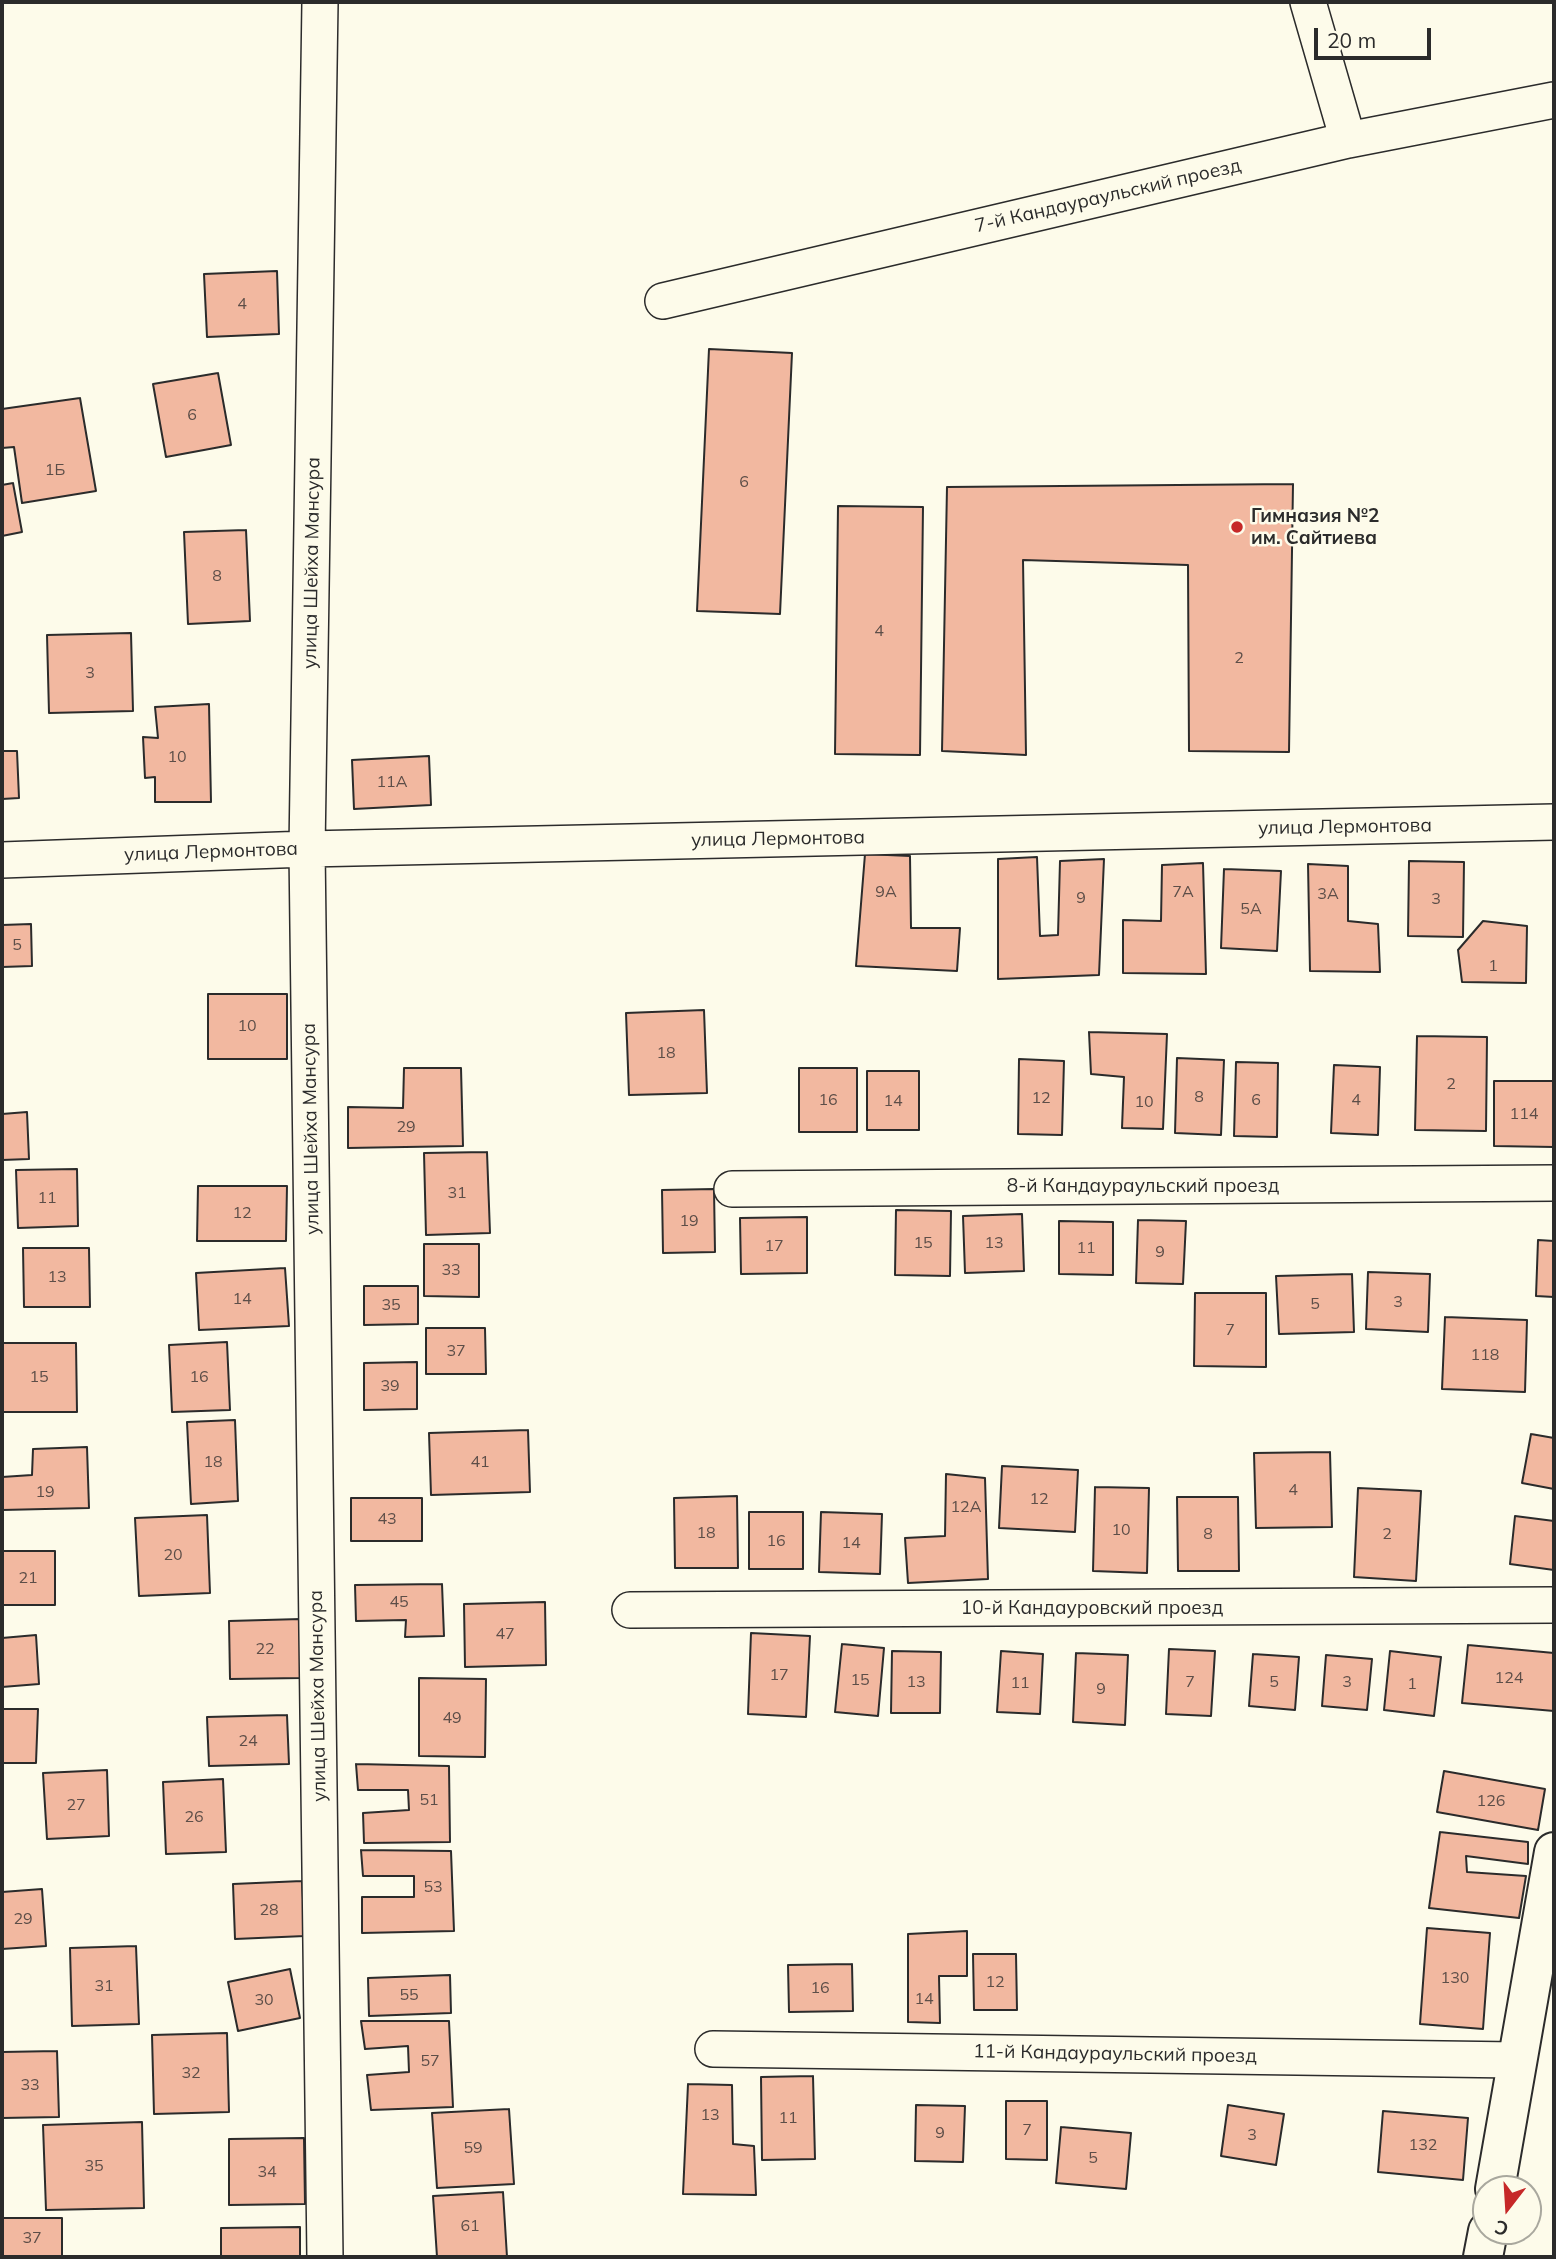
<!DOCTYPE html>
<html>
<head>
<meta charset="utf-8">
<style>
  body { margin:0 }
  #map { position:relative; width:1556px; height:2259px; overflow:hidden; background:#fdfbea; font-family:Mulish,sans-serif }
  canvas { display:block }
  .frame { position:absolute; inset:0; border:4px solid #2b2b2b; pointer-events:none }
  .north { position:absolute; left:1472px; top:2175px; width:70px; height:70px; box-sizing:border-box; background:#fdfbea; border:2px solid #a9a89e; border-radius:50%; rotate:197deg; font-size:19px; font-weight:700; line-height:28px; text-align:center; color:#2b2b2b }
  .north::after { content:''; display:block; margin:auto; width:24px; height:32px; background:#c62828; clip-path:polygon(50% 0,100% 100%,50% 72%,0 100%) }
  .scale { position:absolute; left:1314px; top:28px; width:117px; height:32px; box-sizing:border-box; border:4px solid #2b2b2b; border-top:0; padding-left:9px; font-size:21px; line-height:24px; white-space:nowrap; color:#2b2b2b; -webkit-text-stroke:5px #fdfbea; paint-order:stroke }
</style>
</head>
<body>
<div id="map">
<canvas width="1556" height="2259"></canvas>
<div class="frame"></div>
<div class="north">С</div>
<div class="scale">20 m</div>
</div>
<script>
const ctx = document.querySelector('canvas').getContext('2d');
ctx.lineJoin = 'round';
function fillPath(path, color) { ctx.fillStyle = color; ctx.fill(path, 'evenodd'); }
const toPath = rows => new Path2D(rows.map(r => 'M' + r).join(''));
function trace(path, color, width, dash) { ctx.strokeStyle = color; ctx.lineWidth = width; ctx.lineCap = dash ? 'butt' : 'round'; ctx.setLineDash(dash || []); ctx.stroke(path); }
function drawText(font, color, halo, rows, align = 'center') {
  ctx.font = font + ' Mulish,sans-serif'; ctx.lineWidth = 5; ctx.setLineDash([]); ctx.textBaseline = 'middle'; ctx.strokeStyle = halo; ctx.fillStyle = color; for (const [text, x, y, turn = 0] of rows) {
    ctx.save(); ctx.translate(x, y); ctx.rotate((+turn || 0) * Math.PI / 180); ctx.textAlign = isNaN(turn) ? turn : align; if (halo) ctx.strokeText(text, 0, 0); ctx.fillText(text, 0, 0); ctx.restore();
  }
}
const building = toPath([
  [277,271,279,334,207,337,204,274,277,271],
  [709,349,792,353,780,614,697,611,709,349],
  [218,373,231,445,166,457,153,384,218,373],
  [80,398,96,491,22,503,14,447,2,448,2,409,80,398],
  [13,483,22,532,2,536,2,485,13,483],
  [1293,484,1289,752,1189,751,1188,565,1023,560,1026,755,942,751,947,487,1293,484],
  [838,506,923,507,920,755,835,754,838,506],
  [246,530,250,621,188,624,184,532,246,530],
  [131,633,133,711,49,713,47,635,131,633],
  [209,704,211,802,155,802,155,777,145,778,143,737,158,738,155,707,209,704],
  [2,751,17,751,19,798,2,799,2,751],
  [429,756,431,805,354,809,352,760,429,756],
  [865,854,910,856,911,928,960,928,957,971,856,966,865,854],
  [1037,857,1040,936,1058,935,1060,861,1104,859,1099,975,998,979,998,859,1037,857],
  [1409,861,1464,862,1463,937,1408,936,1409,861],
  [1203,863,1206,974,1123,973,1123,920,1161,921,1162,865,1203,863],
  [1308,864,1348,866,1348,921,1378,924,1380,972,1310,971,1308,864],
  [1224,869,1281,871,1277,951,1221,948,1224,869],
  [1483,921,1527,926,1526,983,1462,982,1458,950,1483,921],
  [31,924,32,966,2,967,2,925,31,924],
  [208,994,287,994,287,1059,208,1059,208,994],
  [704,1010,707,1093,629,1095,626,1013,704,1010],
  [1089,1032,1167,1034,1163,1129,1122,1128,1124,1077,1091,1074,1089,1032],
  [1417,1036,1487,1037,1486,1131,1415,1130,1417,1036],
  [1177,1058,1224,1060,1221,1135,1175,1133,1177,1058],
  [1019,1059,1064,1061,1062,1135,1018,1134,1019,1059],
  [1236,1062,1278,1063,1277,1137,1234,1136,1236,1062],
  [1334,1065,1380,1067,1378,1135,1331,1133,1334,1065],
  [404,1068,461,1068,463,1146,348,1148,348,1107,403,1108,404,1068],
  [799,1068,857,1068,857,1132,799,1132,799,1068],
  [867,1071,919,1071,919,1130,867,1130,867,1071],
  [1494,1081,1554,1081,1554,1147,1494,1146,1494,1081],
  [27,1112,29,1159,2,1160,2,1114,27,1112],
  [487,1152,490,1233,426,1235,424,1153,487,1152],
  [77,1169,78,1226,18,1228,16,1170,77,1169],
  [198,1186,287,1186,286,1241,197,1241,198,1186],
  [714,1189,715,1252,663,1253,662,1190,714,1189],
  [896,1210,951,1211,950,1276,895,1275,896,1210],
  [1022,1214,1024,1271,965,1273,963,1216,1022,1214],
  [807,1217,807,1273,741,1274,740,1218,807,1217],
  [1138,1220,1186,1221,1183,1284,1136,1283,1138,1220],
  [1059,1221,1113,1222,1113,1275,1059,1274,1059,1221],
  [1538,1240,1554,1241,1554,1297,1536,1296,1538,1240],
  [424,1244,479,1244,479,1297,424,1296,424,1244],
  [23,1248,89,1248,90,1307,24,1307,23,1248],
  [285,1268,289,1326,199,1330,196,1273,285,1268],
  [1368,1272,1430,1274,1428,1332,1366,1329,1368,1272],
  [1352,1274,1354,1332,1279,1334,1276,1276,1352,1274],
  [364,1286,418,1286,418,1324,364,1325,364,1286],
  [1195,1293,1266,1293,1266,1367,1194,1366,1195,1293],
  [1445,1317,1527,1320,1525,1392,1442,1389,1445,1317],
  [426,1328,485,1328,486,1374,426,1374,426,1328],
  [227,1342,230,1410,172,1412,169,1345,227,1342],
  [2,1343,76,1343,77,1412,2,1412,2,1343],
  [417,1362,417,1409,364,1410,364,1363,417,1362],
  [235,1420,238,1501,191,1504,187,1422,235,1420],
  [528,1430,530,1492,431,1495,429,1433,528,1430],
  [1531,1434,1554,1438,1554,1489,1522,1483,1531,1434],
  [87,1447,89,1508,2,1510,2,1477,32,1475,33,1449,87,1447],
  [1330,1452,1332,1527,1256,1528,1254,1453,1330,1452],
  [1002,1466,1078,1470,1075,1532,999,1528,1002,1466],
  [946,1474,985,1478,988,1579,908,1583,905,1538,945,1536,946,1474],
  [1095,1487,1149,1488,1147,1573,1093,1571,1095,1487],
  [1358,1488,1421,1491,1416,1581,1354,1577,1358,1488],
  [737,1496,738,1568,675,1568,674,1498,737,1496],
  [1177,1497,1238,1497,1239,1571,1178,1571,1177,1497],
  [351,1498,422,1498,422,1541,351,1541,351,1498],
  [749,1512,803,1512,803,1569,749,1569,749,1512],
  [821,1512,882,1514,880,1574,819,1572,821,1512],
  [207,1515,210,1593,139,1596,135,1518,207,1515],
  [1515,1516,1554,1521,1554,1570,1510,1564,1515,1516],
  [2,1551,55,1551,55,1605,2,1605,2,1551],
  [442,1584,444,1636,405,1637,406,1620,356,1621,355,1585,442,1584],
  [545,1602,546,1665,465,1667,464,1604,545,1602],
  [301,1619,302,1678,230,1679,229,1621,301,1619],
  [751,1633,810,1636,806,1717,748,1714,751,1633],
  [36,1635,39,1684,2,1687,2,1638,36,1635],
  [842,1644,884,1648,878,1716,835,1712,842,1644],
  [1468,1645,1554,1653,1554,1711,1462,1703,1468,1645],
  [1169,1649,1215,1651,1211,1716,1166,1714,1169,1649],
  [892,1651,941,1652,940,1713,891,1713,892,1651],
  [1001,1651,1043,1654,1040,1714,997,1712,1001,1651],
  [1390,1651,1441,1657,1434,1716,1384,1710,1390,1651],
  [1076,1653,1128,1655,1125,1725,1073,1722,1076,1653],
  [1253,1654,1299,1657,1295,1710,1249,1706,1253,1654],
  [1326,1655,1372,1659,1367,1710,1322,1706,1326,1655],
  [419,1678,486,1679,485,1757,419,1756,419,1678],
  [2,1709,38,1709,36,1763,2,1763,2,1709],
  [287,1715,289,1764,209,1766,207,1717,287,1715],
  [356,1764,449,1766,450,1842,364,1843,363,1813,409,1810,408,1790,358,1790,356,1764],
  [107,1770,109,1836,47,1839,43,1773,107,1770],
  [1444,1771,1545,1789,1538,1830,1437,1812,1444,1771],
  [223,1779,226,1852,166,1854,163,1782,223,1779],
  [1440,1832,1528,1842,1528,1864,1466,1856,1467,1872,1526,1876,1519,1918,1429,1908,1440,1832],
  [361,1850,451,1851,454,1931,362,1933,362,1897,414,1897,414,1876,363,1876,361,1850],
  [302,1881,305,1936,235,1939,233,1884,302,1881],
  [42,1889,46,1946,2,1949,2,1892,42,1889],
  [1427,1928,1490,1933,1483,2029,1420,2024,1427,1928],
  [967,1931,967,1976,939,1976,940,2023,908,2022,908,1934,967,1931],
  [136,1946,139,2024,72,2026,70,1948,136,1946],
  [973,1954,1016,1954,1017,2010,974,2010,973,1954],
  [852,1964,853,2011,789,2012,788,1965,852,1964],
  [290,1969,300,2018,238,2031,228,1982,290,1969],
  [450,1975,451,2013,369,2016,368,1978,450,1975],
  [361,2021,449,2021,453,2107,371,2110,367,2075,409,2072,408,2046,365,2049,361,2021],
  [227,2033,229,2112,154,2114,152,2035,227,2033],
  [57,2051,59,2117,2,2118,2,2052,57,2051],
  [813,2076,815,2159,762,2160,761,2077,813,2076],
  [688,2084,732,2085,733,2144,754,2146,756,2195,683,2194,688,2084],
  [1006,2101,1047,2101,1047,2160,1006,2159,1006,2101],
  [916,2105,965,2106,963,2162,915,2161,916,2105],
  [1228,2105,1284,2114,1276,2165,1221,2156,1228,2105],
  [509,2109,514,2184,437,2188,432,2113,509,2109],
  [1383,2111,1468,2118,1463,2180,1378,2172,1383,2111],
  [142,2122,144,2208,46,2210,43,2125,142,2122],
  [1061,2127,1131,2133,1126,2189,1056,2183,1061,2127],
  [304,2138,305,2204,229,2205,229,2139,304,2138],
  [503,2192,507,2257,437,2257,433,2196,503,2192],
  [2,2218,62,2218,62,2257,2,2257,2,2218],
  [300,2227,300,2257,221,2257,221,2228,300,2227]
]);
const minor = toPath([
  [320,2,307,849,325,2257],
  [1308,2,1348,140],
  [663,301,1348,140,1554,100],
  [2,860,307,849,1554,822],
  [732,1189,1554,1183],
  [630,1610,1554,1605],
  [713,2049,1516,2060]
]);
const tertiary = toPath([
  [1495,2189,1554,1852],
  [1483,2257,1488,2231]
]);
const markers = [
  [1237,527,7,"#c62828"]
];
const numberNames = [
  ["4",242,304],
  ["6",192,415],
  ["1Б",55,470],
  ["6",744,482],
  ["8",217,576],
  ["4",879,631],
  ["2",1239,658],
  ["3",90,673],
  ["10",177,757],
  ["11А",392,782],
  ["9А",886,892],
  ["7А",1183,892],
  ["3А",1328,894],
  ["9",1081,898],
  ["3",1436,899],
  ["5А",1251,909],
  ["5",17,945],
  ["1",1493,966],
  ["10",247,1026],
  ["18",666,1053],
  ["2",1451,1084],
  ["8",1199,1097],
  ["12",1041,1098],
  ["16",828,1100],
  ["6",1256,1100],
  ["4",1356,1100],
  ["14",893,1101],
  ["10",1144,1102],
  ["114",1524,1114],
  ["29",406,1127],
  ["31",457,1193],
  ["11",47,1198],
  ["12",242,1213],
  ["19",689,1221],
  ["15",923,1243],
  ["13",994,1243],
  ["17",774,1246],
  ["11",1086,1248],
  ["9",1160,1252],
  ["33",451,1270],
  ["13",57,1277],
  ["14",242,1299],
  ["3",1398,1302],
  ["5",1315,1304],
  ["35",391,1305],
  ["7",1230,1330],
  ["37",456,1351],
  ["118",1485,1355],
  ["15",39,1377],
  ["16",199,1377],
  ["39",390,1386],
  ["18",213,1462],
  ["41",480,1462],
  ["4",1293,1490],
  ["19",45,1492],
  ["12",1039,1499],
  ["12А",966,1507],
  ["43",387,1519],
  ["10",1121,1530],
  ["18",706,1533],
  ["8",1208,1534],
  ["2",1387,1534],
  ["16",776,1541],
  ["14",851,1543],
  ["20",173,1555],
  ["21",28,1578],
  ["45",399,1602],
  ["47",505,1634],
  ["22",265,1649],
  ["17",779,1675],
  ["124",1509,1678],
  ["15",860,1680],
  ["13",916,1682],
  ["7",1190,1682],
  ["5",1274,1682],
  ["3",1347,1682],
  ["11",1020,1683],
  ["1",1412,1684],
  ["9",1101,1689],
  ["49",452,1718],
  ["24",248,1741],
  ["51",429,1800],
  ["126",1491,1801],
  ["27",76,1805],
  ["26",194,1817],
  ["53",433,1887],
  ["28",269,1910],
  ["29",23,1919],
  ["130",1455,1978],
  ["12",995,1982],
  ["31",104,1986],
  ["16",820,1988],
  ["55",409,1995],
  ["14",924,1999],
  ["30",264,2000],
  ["57",430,2061],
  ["32",191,2073],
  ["33",30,2085],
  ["13",710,2115],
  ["11",788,2118],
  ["7",1027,2130],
  ["9",940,2133],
  ["3",1252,2135],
  ["132",1423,2145],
  ["59",473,2148],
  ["5",1093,2158],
  ["35",94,2166],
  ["34",267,2172],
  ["61",470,2226],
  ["37",32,2238]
];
const streetNames = [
  ["7-й Кандаураульский проезд",1108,196,-13],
  ["улица Шейха Мансура",312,563,-89],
  ["улица Лермонтова",1345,827,-1],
  ["улица Лермонтова",778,839,-1],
  ["улица Лермонтова",211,852,-2],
  ["улица Шейха Мансура",311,1129,-91],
  ["8-й Кандаураульский проезд",1143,1186],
  ["10-й Кандауровский проезд",1092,1608],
  ["улица Шейха Мансура",318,1696,-91],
  ["11-й Кандаураульский проезд",1115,2054,1]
];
const poiNames = [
  ["Гимназия №2",1251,516],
  ["им. Сайтиева",1251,538]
];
fillPath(building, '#f2b8a0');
trace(building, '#2b2b2b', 2);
trace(minor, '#2b2b2b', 38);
trace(tertiary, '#2b2b2b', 42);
trace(minor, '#fdfbea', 35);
trace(tertiary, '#fdfbea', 38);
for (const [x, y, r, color] of markers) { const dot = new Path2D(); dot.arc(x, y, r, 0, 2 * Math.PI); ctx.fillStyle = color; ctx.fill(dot); trace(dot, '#fdfbea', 2.5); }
drawText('16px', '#5d4e48', null, numberNames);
drawText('19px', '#2b2b2b', '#fdfbea', streetNames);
drawText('bold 19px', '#2b2b2b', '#fdfbea', poiNames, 'left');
</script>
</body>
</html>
